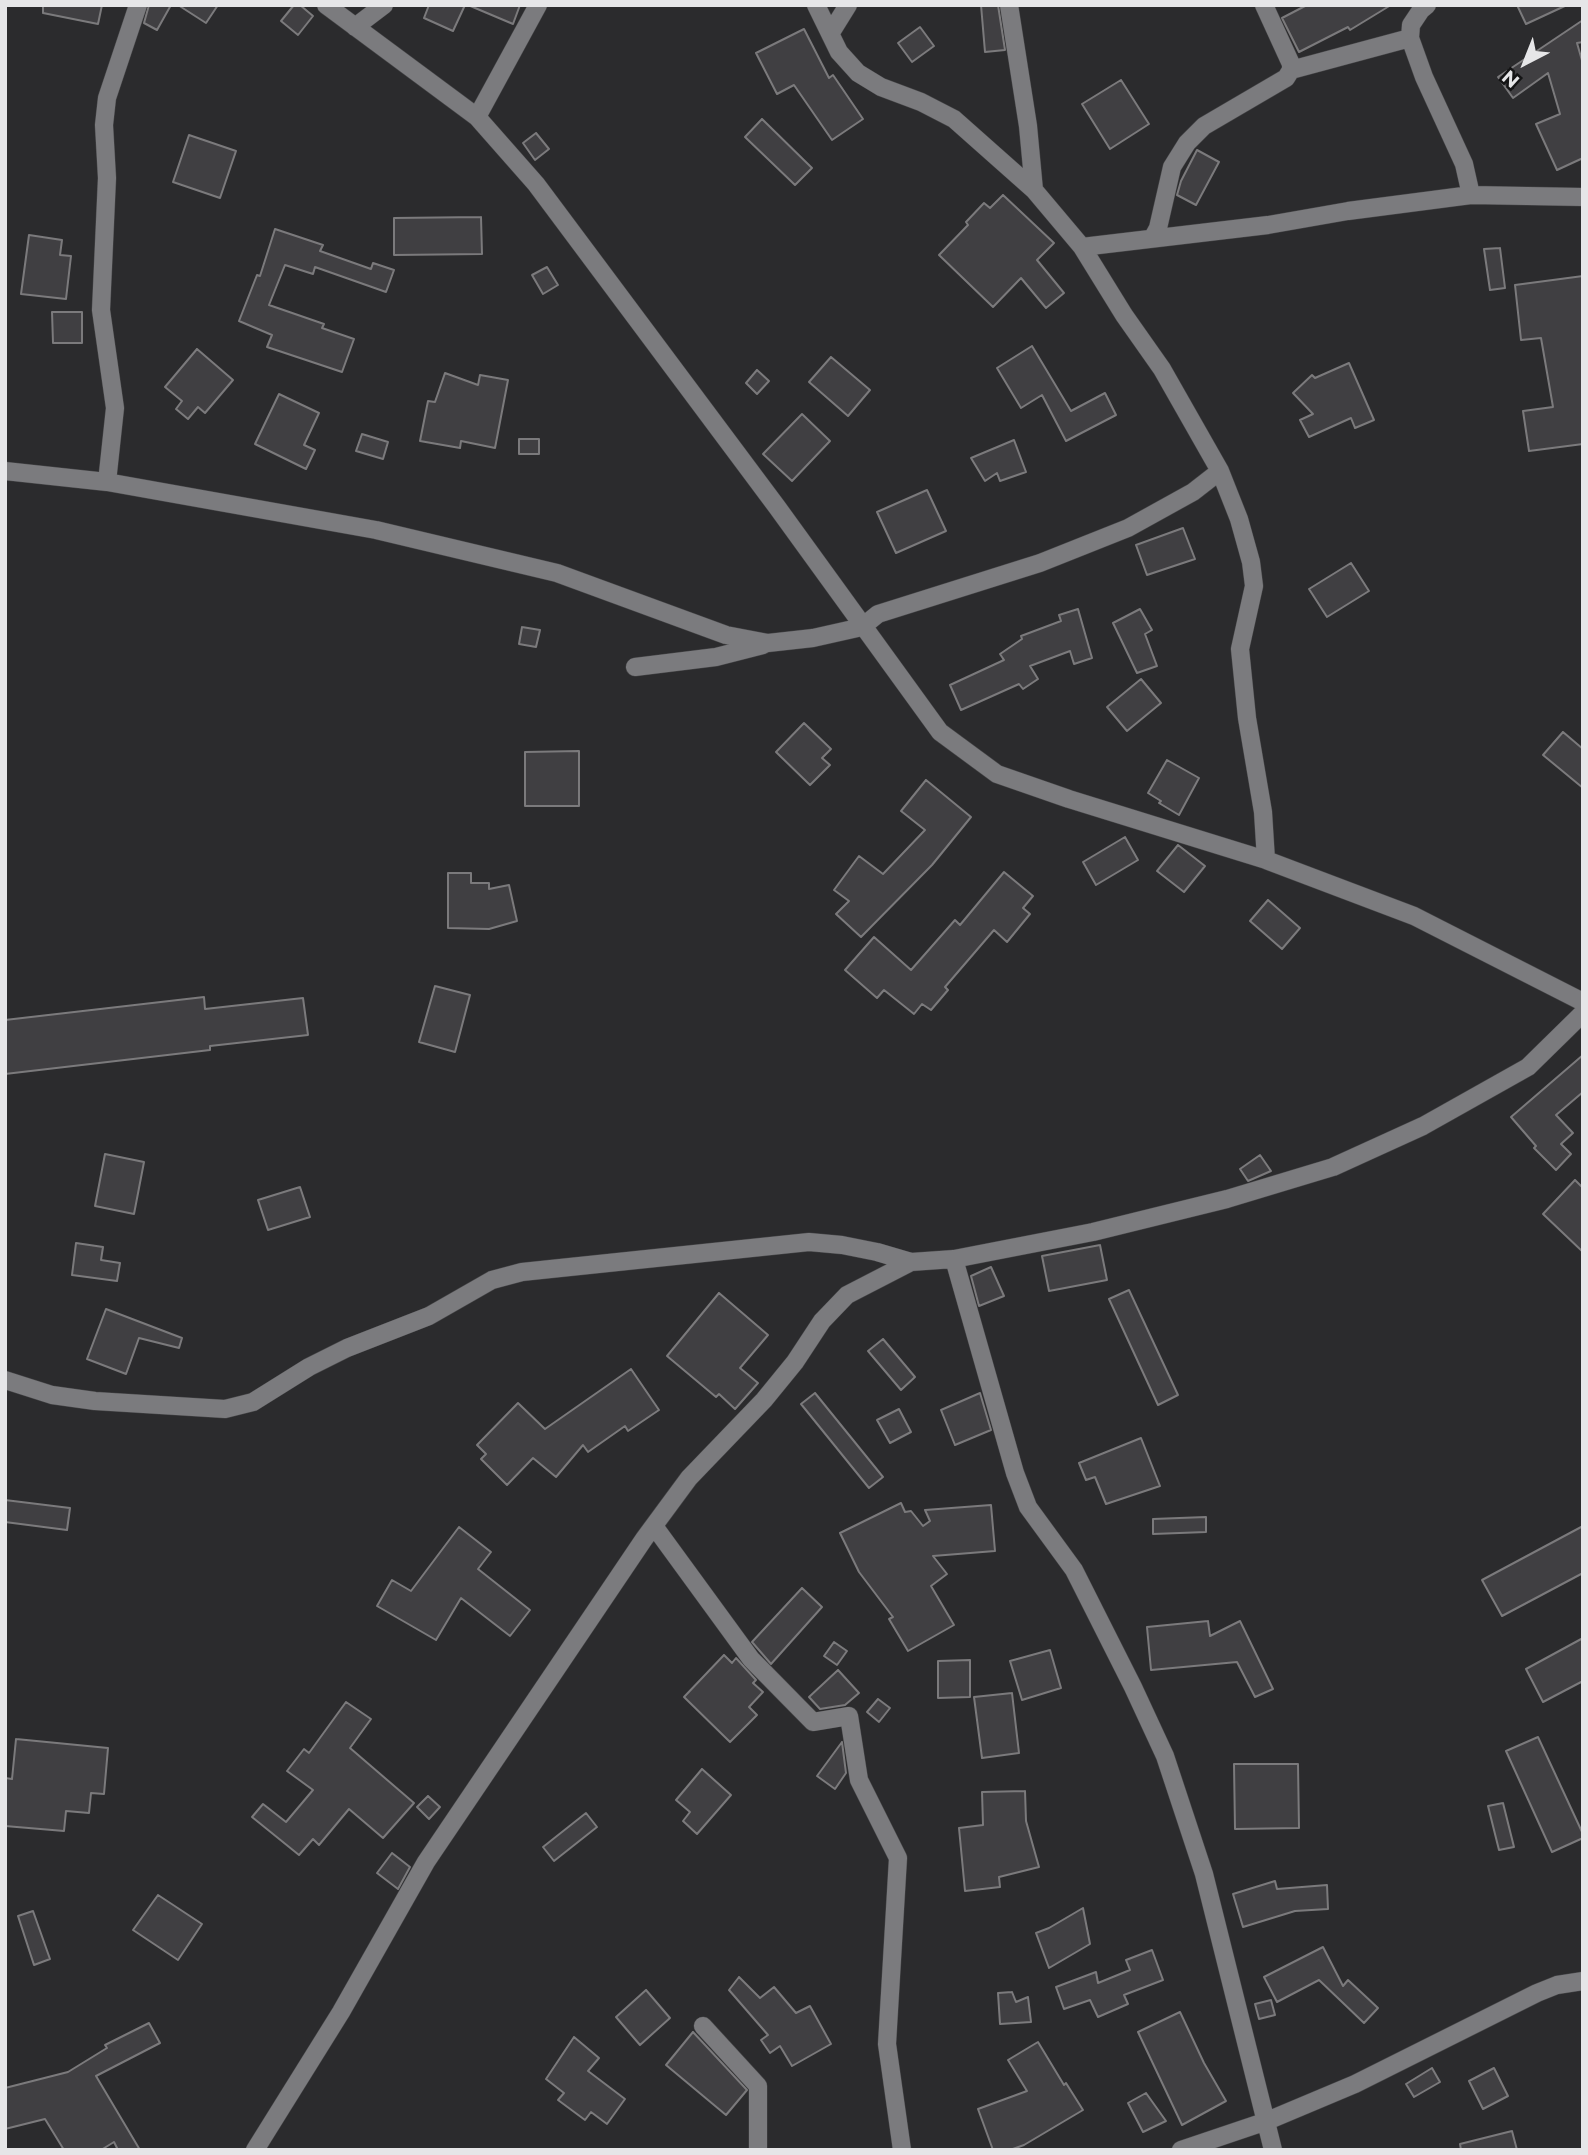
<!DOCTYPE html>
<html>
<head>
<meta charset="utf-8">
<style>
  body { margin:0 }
  #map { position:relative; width:1588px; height:2155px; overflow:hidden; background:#2b2b2d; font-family:Montserrat,sans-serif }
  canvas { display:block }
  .frame { position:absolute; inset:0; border:7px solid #e6e6e8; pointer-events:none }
  .north { position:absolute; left:1490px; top:28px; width:70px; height:70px; -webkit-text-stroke:5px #141415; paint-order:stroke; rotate:222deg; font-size:19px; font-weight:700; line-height:28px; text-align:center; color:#e6e6e8 }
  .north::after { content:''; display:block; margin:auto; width:24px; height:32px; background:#e6e6e8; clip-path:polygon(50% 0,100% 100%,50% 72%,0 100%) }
</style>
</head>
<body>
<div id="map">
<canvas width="1588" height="2155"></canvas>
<div class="frame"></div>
<div class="north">N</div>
</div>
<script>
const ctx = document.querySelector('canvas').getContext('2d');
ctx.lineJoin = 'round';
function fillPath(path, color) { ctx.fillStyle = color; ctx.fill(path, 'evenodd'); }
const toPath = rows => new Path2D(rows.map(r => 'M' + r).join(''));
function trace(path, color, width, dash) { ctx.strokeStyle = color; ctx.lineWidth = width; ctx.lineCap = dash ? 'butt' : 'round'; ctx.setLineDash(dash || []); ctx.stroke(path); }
const building = toPath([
  [43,5,102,5,98,24,43,13,43,5],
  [149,5,171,5,157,30,144,23,149,5],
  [178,5,218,5,206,23,178,5],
  [294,5,300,5,313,16,298,35,281,21,294,5],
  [429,5,465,5,453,31,424,18,429,5],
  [468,5,520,5,513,24,468,5],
  [981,5,998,5,1005,50,985,52,981,5],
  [1307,5,1391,5,1350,30,1348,27,1299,52,1282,18,1307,5],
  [1517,5,1567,5,1526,24,1517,5],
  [1583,20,1583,42,1577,43,1583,64,1583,158,1557,170,1536,124,1560,114,1548,73,1513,98,1498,77,1583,20],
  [920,27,934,46,912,62,898,43,920,27],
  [804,29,829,78,833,75,863,119,832,140,794,85,777,94,756,53,804,29],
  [1121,80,1149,124,1110,149,1082,104,1121,80],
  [762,119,812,168,795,185,745,137,762,119],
  [536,133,549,149,535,160,523,143,536,133],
  [189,135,236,151,220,198,173,182,189,135],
  [1197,150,1219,162,1196,205,1177,195,1181,181,1197,150],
  [1003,195,1054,243,1037,260,1064,293,1046,308,1021,278,993,307,939,255,968,225,966,222,984,203,990,208,1003,195],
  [481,217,482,254,394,255,394,218,481,217],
  [275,229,323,245,320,251,371,269,373,263,394,270,386,292,315,267,313,274,285,265,269,305,324,324,322,328,354,339,342,372,267,347,272,335,239,321,257,275,260,276,275,229],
  [29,235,62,240,60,255,71,256,66,299,21,294,29,235],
  [1500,248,1505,288,1490,290,1484,249,1500,248],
  [547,267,558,285,543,294,532,275,547,267],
  [1583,276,1583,444,1529,451,1523,411,1553,407,1541,338,1521,340,1515,285,1583,276],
  [52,312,82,312,82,343,53,343,52,312],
  [1032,346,1071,411,1105,393,1116,415,1066,441,1042,395,1021,408,997,368,1032,346],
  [197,349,233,380,205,413,198,407,188,419,176,409,182,401,165,387,197,349],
  [831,357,870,390,848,416,809,382,831,357],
  [1349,363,1374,420,1355,428,1351,418,1309,437,1300,420,1313,414,1293,393,1312,375,1315,378,1349,363],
  [757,370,769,381,757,394,746,383,757,370],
  [445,373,478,385,480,375,508,380,495,448,461,441,460,448,420,441,428,401,435,402,445,373],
  [279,394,319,413,304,445,315,450,306,469,255,444,279,394],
  [802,414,830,441,792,481,763,454,802,414],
  [362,434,388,442,383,459,356,451,362,434],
  [519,439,539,439,539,454,519,454,519,439],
  [1014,440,1026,472,1000,481,997,473,985,481,971,458,1014,440],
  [927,490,946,531,896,553,877,512,927,490],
  [1183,528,1195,559,1147,575,1136,545,1183,528],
  [1351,563,1369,591,1327,617,1309,589,1351,563],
  [1078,609,1092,658,1074,664,1070,651,1030,666,1038,679,1023,689,1019,684,961,710,950,685,1004,660,1000,654,1022,639,1021,636,1061,621,1059,615,1078,609],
  [1140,609,1152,630,1145,634,1157,666,1137,673,1113,623,1140,609],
  [522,627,540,630,536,647,519,644,522,627],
  [1141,679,1161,703,1127,731,1107,707,1141,679],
  [804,723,831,749,822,758,830,765,810,785,776,752,804,723],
  [1563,732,1583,749,1583,788,1543,755,1563,732],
  [579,751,579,806,525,806,525,752,579,751],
  [1167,760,1199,778,1179,815,1159,803,1161,801,1148,793,1167,760],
  [926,780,971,817,932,865,861,937,836,914,849,901,834,890,859,856,883,874,925,830,901,811,926,780],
  [1125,837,1138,860,1096,885,1083,862,1125,837],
  [1178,845,1205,866,1184,892,1157,871,1178,845],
  [1004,872,1033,896,1023,908,1030,914,1007,942,994,930,945,987,948,990,931,1010,922,1004,914,1014,884,990,877,998,845,970,874,937,911,970,955,920,960,925,1004,872],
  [448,873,471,873,471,883,489,883,489,889,509,885,517,921,489,929,448,928,448,873],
  [1268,900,1300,928,1282,949,1250,921,1268,900],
  [435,986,470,995,455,1052,419,1042,435,986],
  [204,997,205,1009,303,998,308,1035,210,1046,210,1050,5,1074,5,1020,204,997],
  [1583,1055,1583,1092,1556,1115,1573,1133,1561,1144,1571,1154,1556,1170,1534,1148,1536,1146,1511,1117,1583,1055],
  [105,1154,144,1162,134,1214,95,1206,105,1154],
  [1260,1155,1271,1171,1248,1181,1240,1169,1260,1155],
  [1575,1180,1583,1188,1583,1252,1543,1214,1575,1180],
  [300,1187,310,1217,268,1230,258,1200,300,1187],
  [76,1243,103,1247,101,1260,120,1263,117,1281,72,1275,76,1243],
  [1100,1245,1107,1280,1049,1291,1042,1256,1100,1245],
  [991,1267,1004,1296,979,1306,971,1276,991,1267],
  [1129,1290,1178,1395,1158,1405,1109,1299,1129,1290],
  [719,1293,768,1335,740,1368,758,1383,735,1409,719,1394,716,1397,667,1356,719,1293],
  [106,1309,182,1338,179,1348,139,1338,126,1374,87,1359,106,1309],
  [883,1339,915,1377,901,1390,868,1351,883,1339],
  [631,1369,659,1410,628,1431,625,1426,588,1452,583,1445,556,1477,533,1458,507,1485,481,1459,486,1454,477,1445,518,1403,545,1429,631,1369],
  [815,1393,883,1477,869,1488,801,1404,815,1393],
  [980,1393,991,1430,955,1445,941,1410,980,1393],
  [899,1409,911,1432,890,1443,877,1420,899,1409],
  [1141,1438,1160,1486,1106,1504,1095,1477,1086,1480,1079,1463,1141,1438],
  [5,1500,70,1508,67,1530,5,1522,5,1500],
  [901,1503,905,1512,911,1511,923,1526,930,1521,925,1510,991,1505,995,1551,933,1556,947,1574,931,1586,954,1625,908,1651,889,1619,893,1617,859,1572,840,1533,901,1503],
  [1206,1517,1206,1532,1153,1534,1153,1519,1206,1517],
  [1583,1526,1583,1573,1502,1616,1482,1580,1583,1526],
  [459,1527,491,1552,478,1569,530,1610,510,1636,461,1598,436,1640,377,1606,392,1580,411,1591,459,1527],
  [802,1588,822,1607,771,1664,752,1642,802,1588],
  [1208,1621,1210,1636,1240,1621,1273,1689,1255,1697,1237,1662,1151,1670,1147,1627,1208,1621],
  [1583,1638,1583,1681,1543,1702,1526,1669,1583,1638],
  [834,1642,847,1651,837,1665,824,1656,834,1642],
  [1050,1650,1061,1688,1022,1700,1010,1661,1050,1650],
  [724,1655,732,1663,736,1658,756,1680,753,1683,763,1692,749,1707,757,1715,730,1742,684,1697,724,1655],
  [970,1660,970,1697,938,1698,938,1661,970,1660],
  [838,1670,859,1693,845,1705,820,1709,809,1697,838,1670],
  [1012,1693,1019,1753,982,1758,974,1697,1012,1693],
  [878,1699,890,1708,879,1722,867,1712,878,1699],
  [346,1702,371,1719,350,1748,414,1803,383,1838,349,1809,319,1845,313,1839,299,1855,252,1817,263,1804,286,1822,313,1790,287,1771,304,1749,309,1753,346,1702],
  [1538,1737,1583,1834,1583,1838,1552,1852,1506,1751,1538,1737],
  [16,1739,108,1748,104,1794,91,1793,89,1813,66,1811,64,1831,5,1826,5,1778,12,1779,16,1739],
  [842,1742,846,1773,835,1789,817,1776,842,1742],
  [1234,1764,1298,1764,1299,1828,1235,1829,1234,1764],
  [702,1769,731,1795,697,1834,683,1821,690,1812,676,1800,702,1769],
  [1025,1791,1026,1821,1039,1867,999,1877,1000,1887,965,1891,959,1828,983,1825,982,1792,1025,1791],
  [428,1796,440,1807,429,1819,417,1807,428,1796],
  [1503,1803,1514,1847,1499,1850,1488,1806,1503,1803],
  [586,1813,597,1827,554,1861,543,1847,586,1813],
  [392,1853,410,1867,398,1889,377,1873,392,1853],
  [1275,1881,1277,1889,1327,1885,1328,1909,1295,1911,1243,1927,1233,1894,1275,1881],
  [158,1895,202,1924,178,1960,133,1930,158,1895],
  [1083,1908,1090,1944,1049,1968,1036,1933,1049,1928,1083,1908],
  [33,1911,50,1959,34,1965,18,1916,33,1911],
  [1323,1947,1343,1986,1348,1980,1378,2008,1364,2023,1319,1980,1277,2002,1264,1977,1323,1947],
  [1152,1950,1163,1980,1124,1995,1128,2004,1098,2017,1090,2000,1064,2009,1056,1987,1096,1972,1098,1983,1130,1970,1126,1960,1152,1950],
  [739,1977,760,1998,774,1987,796,2013,810,2006,831,2044,792,2066,780,2046,770,2053,761,2040,768,2035,729,1990,739,1977],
  [646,1990,670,2018,640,2045,616,2017,646,1990],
  [1012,1992,1016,2002,1028,1997,1031,2022,1000,2024,998,1993,1012,1992],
  [1271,2000,1275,2015,1259,2019,1255,2004,1271,2000],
  [1180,2012,1204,2063,1226,2101,1182,2125,1138,2032,1180,2012],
  [149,2023,160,2043,96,2076,140,2150,118,2150,114,2142,101,2150,64,2150,45,2119,5,2129,5,2088,68,2072,107,2048,105,2045,149,2023],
  [693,2032,747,2090,726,2115,666,2065,693,2032],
  [574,2037,599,2058,588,2071,625,2099,607,2124,591,2112,585,2120,558,2100,564,2093,546,2079,574,2037],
  [1038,2042,1064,2085,1066,2083,1083,2110,1024,2145,1010,2150,993,2150,978,2109,1027,2091,1008,2060,1038,2042],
  [1432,2068,1440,2082,1414,2097,1406,2084,1432,2068],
  [1494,2068,1508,2096,1483,2109,1469,2081,1494,2068],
  [1146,2093,1166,2121,1143,2132,1128,2103,1146,2093],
  [1512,2131,1517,2150,1461,2150,1460,2144,1512,2131]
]);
const street = toPath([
  [326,5,477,117,536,184,777,507,940,732,997,774,1069,799,1266,860,1414,916,1583,1002],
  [816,5,839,52,858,73,881,87,921,102,954,119,1034,190,1082,247,1124,315,1162,369,1220,471,1239,519,1251,562,1254,586,1240,649,1247,718,1263,812,1266,860],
  [1009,5,1028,126,1034,190],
  [1427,5,1421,10,1411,25,1410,38,1424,77,1464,164,1471,195],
  [355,27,384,5],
  [830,34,848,5],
  [1291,70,1410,38],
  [477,117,538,5],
  [1153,237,1158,228,1172,167,1187,143,1204,126,1286,78,1291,70,1291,64,1264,5],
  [1082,247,1268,225,1348,211,1471,195,1583,197],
  [5,471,107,482,376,530,557,573,726,635,768,643,813,638,862,627,878,614,1040,563,1128,528,1193,492,1220,471],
  [107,482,115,408,101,310,107,178,104,125,107,98,138,5],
  [635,667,716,657,763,645],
  [954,1259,1015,1473,1028,1507,1074,1570,1133,1687,1165,1756,1204,1874,1273,2150],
  [5,1380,52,1395,95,1401,225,1409,253,1402,309,1367,347,1348,429,1316,492,1280,522,1272,809,1242,842,1245,877,1252,911,1262],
  [654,1526,751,1659,813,1722,849,1716,859,1780,898,1858,887,2044,902,2150],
  [703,2026,758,2086,758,2150],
  [255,2150,341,2012,426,1862,644,1539,689,1478,764,1400,795,1362,822,1321,847,1295,911,1262,954,1259,1093,1232,1227,1199,1333,1167,1423,1126,1528,1067,1583,1013],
  [1181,2150,1267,2121,1355,2084,1537,1993,1557,1985,1583,1981]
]);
fillPath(building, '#403f42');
trace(building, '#7b7a7c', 2);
trace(street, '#464648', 19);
trace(street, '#7b7b7e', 18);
</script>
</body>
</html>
